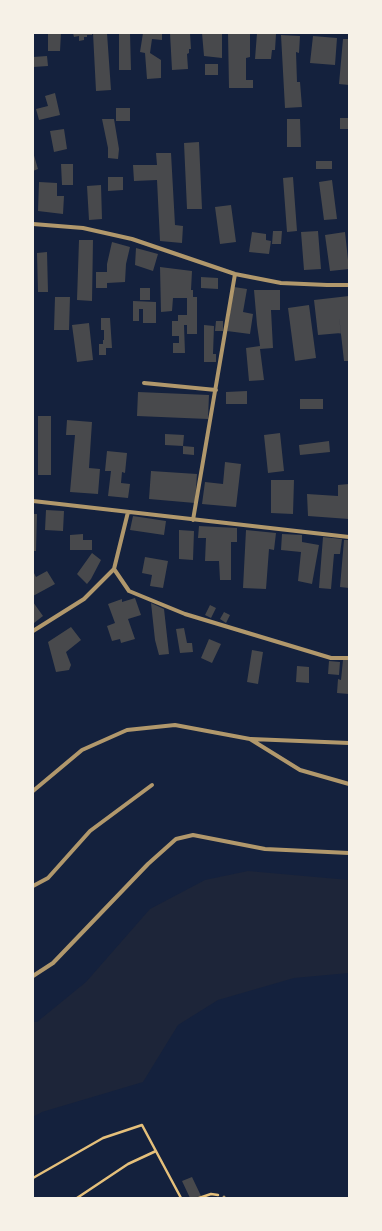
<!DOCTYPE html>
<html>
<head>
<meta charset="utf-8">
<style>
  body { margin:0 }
  #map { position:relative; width:382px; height:1231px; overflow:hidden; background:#14213d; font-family:"PT Sans",sans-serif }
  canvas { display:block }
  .frame { position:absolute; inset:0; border:34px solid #f6f1e7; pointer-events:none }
</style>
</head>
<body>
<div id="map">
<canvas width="382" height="1231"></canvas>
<div class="frame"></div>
</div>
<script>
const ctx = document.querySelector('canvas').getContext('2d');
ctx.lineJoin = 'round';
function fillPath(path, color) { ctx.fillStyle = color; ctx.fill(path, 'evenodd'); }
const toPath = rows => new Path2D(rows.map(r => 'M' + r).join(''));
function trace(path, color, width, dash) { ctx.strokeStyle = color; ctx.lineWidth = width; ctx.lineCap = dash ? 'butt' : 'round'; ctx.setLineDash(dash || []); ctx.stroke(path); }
const green = toPath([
  [248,871,349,880,349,973,294,978,218,1000,178,1025,143,1082,42,1112,33,1117,33,1022,37,1022,86,982,150,909,205,880]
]);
const building = toPath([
  [48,33,61,33,60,51,48,51],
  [73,33,92,33,92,35,87,35,87,37,84,37,84,40,79,41,79,36,74,37],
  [93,33,107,33,111,90,96,91],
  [119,33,130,33,131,70,119,70],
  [143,33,162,33,162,40,152,39,150,53,161,60,161,78,147,79,145,53,140,52],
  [170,33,190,33,191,49,189,49,189,53,187,54,188,69,172,70],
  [202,33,222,33,222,58,204,56],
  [228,33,250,33,250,57,246,58,246,80,253,80,253,88,229,88],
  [257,33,276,34,275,50,272,50,271,59,255,59],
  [281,35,300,36,299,53,296,52,297,82,300,82,302,107,285,108],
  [313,36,337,38,335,65,310,63],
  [343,39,349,39,349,85,339,84],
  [47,56,48,66,33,67,33,57],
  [205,64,218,64,218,75,205,75],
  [55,93,60,115,39,120,36,109,48,106,45,96],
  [116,108,130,108,130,121,116,121],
  [340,118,349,118,349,129,340,129],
  [102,119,114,119,119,149,118,159,108,158,108,148],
  [287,119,300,119,301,147,287,147],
  [64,129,67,149,54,152,50,131],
  [199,142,202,209,187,209,184,143],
  [33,152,38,169,33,171],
  [156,153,171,153,175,225,183,226,182,243,160,241,157,180,134,181,133,165,157,165],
  [316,161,332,161,332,169,316,169],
  [61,164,73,164,73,185,62,185],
  [108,177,123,177,123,190,108,191],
  [293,177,297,231,287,232,283,178],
  [332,180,337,219,324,220,319,182],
  [39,182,57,183,57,196,64,196,63,214,38,211],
  [101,185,102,219,89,220,87,186],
  [231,205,236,242,220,244,215,207],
  [273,231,282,231,281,244,272,244],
  [318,231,321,269,304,270,301,232],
  [252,232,266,234,266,240,271,241,269,254,249,252],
  [345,232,349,269,330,271,325,235],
  [79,240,93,240,92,301,77,300],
  [112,242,130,247,126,264,125,282,107,283,107,288,96,288,96,272,107,272,107,264],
  [136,248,158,254,153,271,135,265],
  [47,252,48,292,38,292,37,253],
  [160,267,192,271,191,290,193,290,193,297,197,297,197,334,187,334,187,325,184,325,185,353,173,353,173,343,179,343,179,336,172,336,172,321,178,321,178,315,187,315,187,298,173,298,172,311,161,312],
  [201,277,218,278,218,289,201,288],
  [234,287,247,289,243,312,253,314,250,334,227,331],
  [140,288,150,288,150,300,140,300],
  [254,290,280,290,280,310,271,310,273,348,260,349,264,380,249,381,246,348,260,346,257,325],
  [349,296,349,361,344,361,339,316,341,333,318,335,314,300],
  [55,297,70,297,69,330,54,330],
  [133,301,156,302,156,323,143,323,143,309,139,309,139,321,133,321],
  [309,305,316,358,295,361,288,308],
  [101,318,110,318,112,348,106,348,106,355,99,355,99,344,103,344,103,340,104,340,104,330,101,330],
  [216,321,223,321,223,331,215,331],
  [89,323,93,360,77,362,72,325],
  [204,325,214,326,213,354,216,354,216,362,204,362],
  [247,391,247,404,226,404,226,392],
  [138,392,209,395,208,419,137,416],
  [300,399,323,399,323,409,300,409],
  [38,416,51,416,51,475,38,475],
  [67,420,92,422,89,468,100,469,98,494,70,492,75,435,66,435],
  [280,433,284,471,268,473,264,435],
  [165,434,184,435,183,446,165,445],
  [329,441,330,452,300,455,299,445],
  [183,446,194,447,194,455,183,454],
  [107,451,127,453,125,473,122,472,121,483,130,484,128,498,108,496,111,471,105,471],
  [225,462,241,464,236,507,202,504,205,482,223,484],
  [151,471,197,474,195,503,149,499],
  [271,480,294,480,293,514,271,513],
  [349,484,349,519,308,516,307,494,338,496,338,485],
  [46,510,64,511,63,531,45,530],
  [33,514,37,514,36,551,33,551],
  [133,516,166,521,164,535,130,530],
  [199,526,237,528,237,542,231,542,231,580,220,580,219,561,205,561,206,538,198,538],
  [179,530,194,531,193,560,179,559],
  [246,530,276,533,274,550,269,549,266,589,243,588],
  [83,534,83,540,92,540,92,550,70,550,70,535],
  [282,534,302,535,302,542,319,545,312,584,298,581,301,552,281,550],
  [323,537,342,539,340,554,334,554,331,589,319,588],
  [344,540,349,540,349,588,340,587],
  [92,553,101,560,91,579,87,584,77,574],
  [145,557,168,561,163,588,150,586,152,575,142,573],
  [33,571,36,577,47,571,55,584,33,596],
  [135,598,141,615,128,619,135,639,121,643,120,639,112,641,107,626,115,623,108,604,122,599,122,602],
  [33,602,43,616,34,623,33,620],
  [151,603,164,609,169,654,159,655,155,640],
  [210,605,216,608,211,618,205,615],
  [224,612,230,615,226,623,220,619],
  [71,627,81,640,66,652,71,665,69,670,56,672,48,642],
  [184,628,187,643,192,643,193,652,180,653,176,629],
  [209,639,221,644,212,663,201,658],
  [252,650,263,652,258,684,247,682],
  [343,660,349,660,349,694,337,693,338,679,341,680],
  [329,661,340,662,339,675,328,674],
  [297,666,309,667,309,683,296,682],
  [192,1177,202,1198,190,1198,182,1181]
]);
const path = toPath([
  [33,1178,103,1138,142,1125,181,1198],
  [77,1198,128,1164,156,1151],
  [199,1198,211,1194,218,1195]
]);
const service = toPath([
  [224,1198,224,1197]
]);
const minor = toPath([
  [33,224,83,228,132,239,235,274,281,283,327,285,349,285],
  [144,383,216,390],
  [33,501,349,537],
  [193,520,235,274],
  [114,569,129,591,185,614,331,658,349,658],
  [33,631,84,599,114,569,128,512],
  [251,739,349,743],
  [33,791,82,750,127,730,175,725,250,739,300,770,349,784],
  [33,886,48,878,90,831,152,785],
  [33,976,53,963,148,864,176,839,193,835,265,849,349,853]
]);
fillPath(green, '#1d2539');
fillPath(building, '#48494c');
trace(path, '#e5c07b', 2.5);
trace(service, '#b1986c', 3);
trace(minor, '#b1986c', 4);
</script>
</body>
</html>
